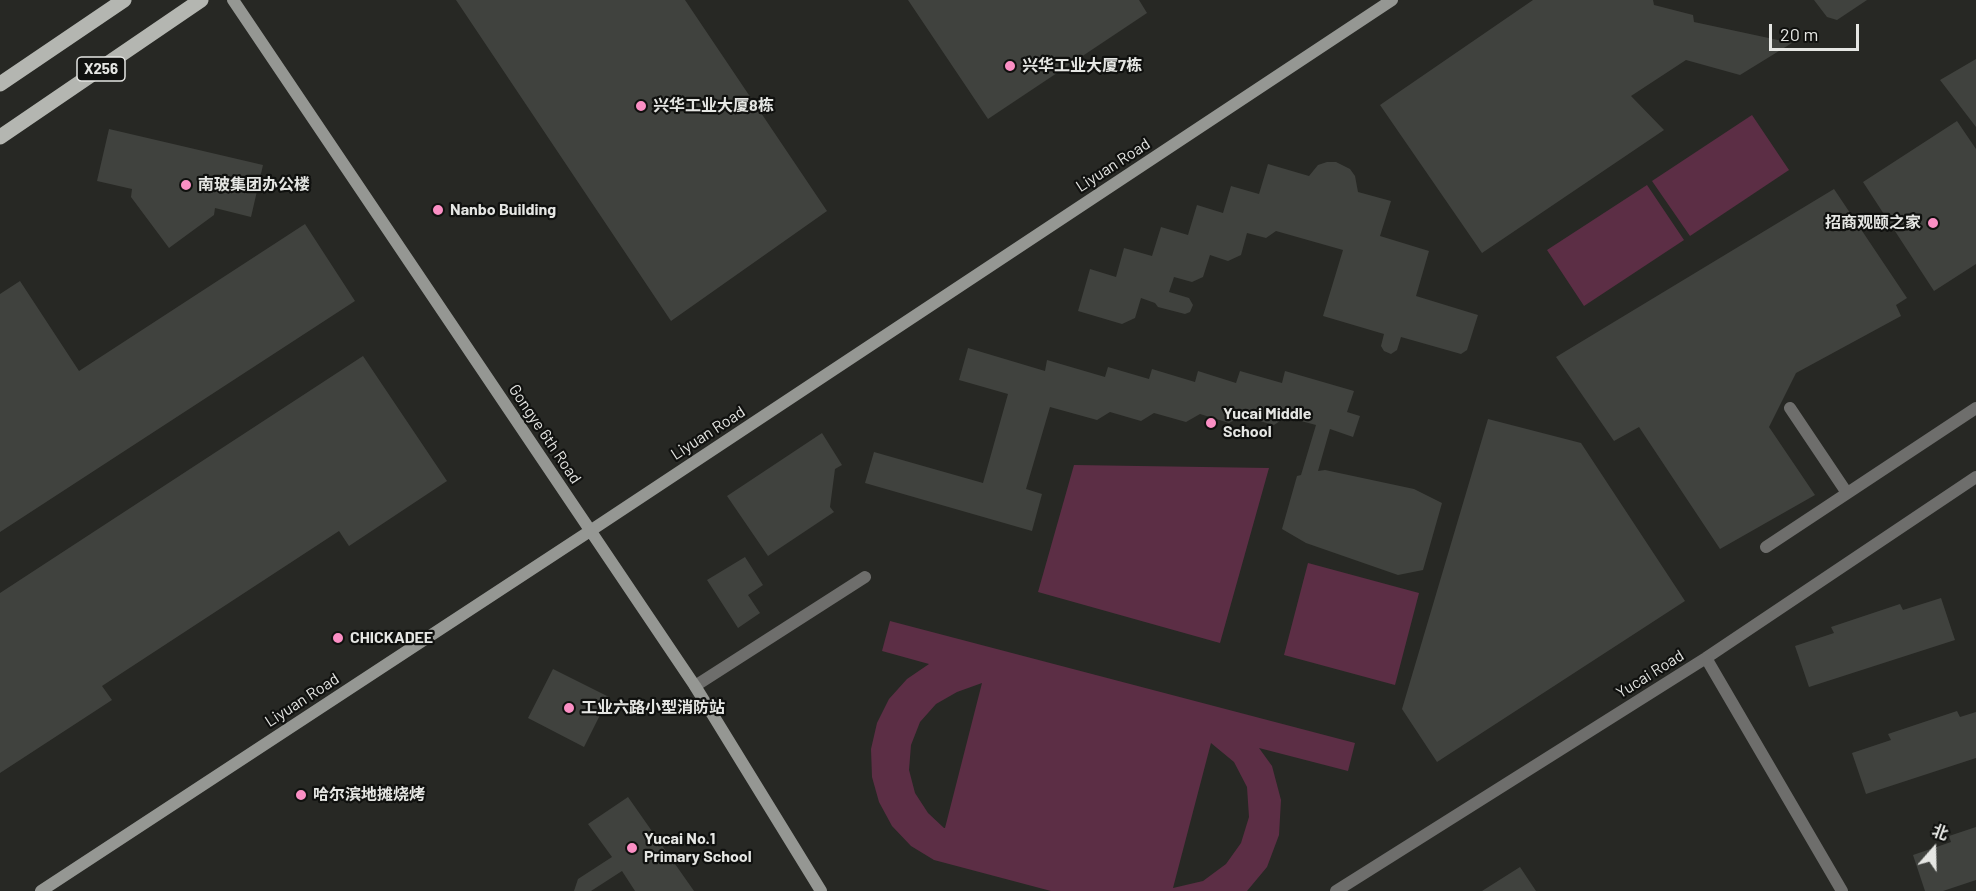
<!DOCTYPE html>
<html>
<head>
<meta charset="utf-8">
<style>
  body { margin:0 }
  #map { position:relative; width:1976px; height:891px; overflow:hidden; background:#272824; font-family:Barlow,"Noto Sans SC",sans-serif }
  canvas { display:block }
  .north { position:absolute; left:1904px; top:819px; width:60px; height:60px; -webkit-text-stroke:4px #10110f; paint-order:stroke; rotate:20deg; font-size:16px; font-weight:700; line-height:24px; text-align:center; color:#e5e6e3 }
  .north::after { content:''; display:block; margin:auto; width:21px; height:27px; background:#e5e6e3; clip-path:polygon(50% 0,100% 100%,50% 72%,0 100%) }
  .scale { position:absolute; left:1769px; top:24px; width:90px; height:27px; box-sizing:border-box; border:3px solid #e5e6e3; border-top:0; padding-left:8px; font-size:18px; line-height:21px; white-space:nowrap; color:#e5e6e3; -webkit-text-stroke:4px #10110f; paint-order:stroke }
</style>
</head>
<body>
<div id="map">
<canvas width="1976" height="891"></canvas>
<div class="north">北</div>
<div class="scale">20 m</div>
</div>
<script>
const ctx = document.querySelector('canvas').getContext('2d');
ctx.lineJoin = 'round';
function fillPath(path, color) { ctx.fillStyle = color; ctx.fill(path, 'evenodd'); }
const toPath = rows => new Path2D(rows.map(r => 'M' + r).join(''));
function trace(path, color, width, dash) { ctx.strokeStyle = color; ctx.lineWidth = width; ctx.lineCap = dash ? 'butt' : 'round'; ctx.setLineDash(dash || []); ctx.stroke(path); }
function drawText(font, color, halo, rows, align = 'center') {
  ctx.font = font + ' Barlow,"Noto Sans SC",sans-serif'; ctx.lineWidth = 4.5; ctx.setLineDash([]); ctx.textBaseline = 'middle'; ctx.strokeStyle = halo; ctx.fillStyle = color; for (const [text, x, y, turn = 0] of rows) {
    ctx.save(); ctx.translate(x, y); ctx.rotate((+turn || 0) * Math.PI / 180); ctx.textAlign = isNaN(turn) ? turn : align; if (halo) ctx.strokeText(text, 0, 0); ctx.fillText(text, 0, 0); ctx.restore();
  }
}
const green = toPath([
  [1752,115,1789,170,1690,236,1652,181],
  [1647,185,1684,240,1584,306,1547,250],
  [1074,465,1269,468,1220,643,1038,592],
  [1308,563,1419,593,1395,685,1284,655],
  [890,621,1355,743,1348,771,1259,748,1272,766,1281,800,1279,835,1267,867,1247,891,1051,891,934,860,911,846,892,826,879,802,872,777,871,749,877,723,889,699,907,679,929,664,882,651],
  [982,683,945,828,944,828,928,813,915,793,909,770,911,745,920,722,936,704,957,692],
  [1211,743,1234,762,1247,787,1249,817,1241,843,1226,864,1203,881,1173,888]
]);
const building = toPath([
  [456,0,685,0,827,211,671,321],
  [908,0,1139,0,1147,13,988,119],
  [1533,0,1653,0,1654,5,1693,15,1694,22,1792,43,1740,75,1686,60,1631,96,1664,130,1482,253,1380,105],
  [1814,0,1867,0,1837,20,1827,17],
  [1976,59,1976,127,1940,80],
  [1957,121,1976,149,1976,264,1934,291,1863,182],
  [109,129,263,165,251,217,215,208,214,215,169,248,131,197,132,189,97,181],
  [1327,162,1336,162,1350,169,1355,176,1358,192,1391,201,1380,236,1429,251,1416,296,1478,315,1467,350,1461,354,1401,337,1397,350,1391,354,1384,351,1381,346,1384,334,1323,316,1343,250,1276,231,1266,238,1247,233,1241,255,1228,261,1210,255,1203,277,1192,282,1174,277,1169,292,1189,298,1193,305,1190,312,1185,314,1158,307,1155,303,1141,298,1135,318,1122,324,1078,311,1090,269,1116,277,1124,248,1152,256,1161,227,1188,235,1197,205,1223,213,1231,186,1259,194,1268,164,1309,176,1318,165],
  [1834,189,1907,298,1896,305,1901,316,1796,373,1769,427,1815,495,1720,549,1639,427,1614,441,1556,357],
  [305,224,355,301,0,532,0,294,20,281,79,371],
  [968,348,1045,371,1047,360,1105,377,1108,367,1149,379,1152,369,1195,382,1198,371,1236,383,1240,371,1282,383,1285,371,1354,391,1347,412,1360,416,1353,437,1330,429,1318,471,1325,470,1414,489,1442,503,1423,570,1398,575,1306,543,1282,529,1297,476,1301,475,1316,425,1286,417,1274,425,1242,416,1229,423,1200,414,1186,422,1154,413,1141,421,1110,412,1097,420,1050,407,1026,489,1042,494,1032,531,865,483,874,452,983,483,1008,394,959,380],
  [363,356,447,481,349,546,339,531,102,686,112,700,0,773,0,593],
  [1488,419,1581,443,1685,601,1437,762,1402,709],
  [822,433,842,465,835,469,830,507,834,512,768,556,727,496],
  [745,557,763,585,748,595,760,613,738,628,707,580],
  [1941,598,1955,640,1809,687,1795,646,1834,633,1831,627,1900,604,1903,610],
  [553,669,609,697,584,747,528,718],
  [1957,711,1960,717,1976,712,1976,758,1866,794,1852,753,1891,740,1888,734],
  [628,797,694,891,635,891,622,871,591,891,574,891,578,879,612,857,588,824],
  [1976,827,1976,880,1943,891,1925,891,1913,855,1951,842,1949,836],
  [1520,867,1536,891,1482,891]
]);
const lane = toPath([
  [1790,408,1847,493],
  [1766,547,1976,408],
  [695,686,865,577]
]);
const street = toPath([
  [1706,658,1842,891],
  [1336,891,1706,658,1976,477]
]);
const secondary = toPath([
  [233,0,695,686,821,891],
  [41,891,590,531,1392,0]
]);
const primary = toPath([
  [0,84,124,0],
  [0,137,201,0]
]);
const markers = [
  [1010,66,6,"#fb8fc4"],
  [641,106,6,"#fb8fc4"],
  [186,185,6,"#fb8fc4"],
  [438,210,6,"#fb8fc4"],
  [1933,223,6,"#fb8fc4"],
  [1211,423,6,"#fb8fc4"],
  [338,638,6,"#fb8fc4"],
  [569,708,6,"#fb8fc4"],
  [301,795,6,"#fb8fc4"],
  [632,848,6,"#fb8fc4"]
];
const shields = [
  [101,69,48]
];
const shieldNames = [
  ["X256",101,69]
];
const poiNames = [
  ["兴华工业大厦7栋",1022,66],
  ["兴华工业大厦8栋",653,106],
  ["南玻集团办公楼",198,185],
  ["Nanbo Building",450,210],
  ["招商观颐之家",1921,223,"right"],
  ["Yucai Middle",1223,414],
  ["School",1223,432],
  ["CHICKADEE",350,638],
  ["工业六路小型消防站",581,708],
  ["哈尔滨地摊烧烤",313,795],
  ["Yucai No.1",644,839],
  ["Primary School",644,857]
];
const streetNames = [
  ["Liyuan Road",1113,165,-33],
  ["Liyuan Road",708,433,-33],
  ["Gongye 6th Road",545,434,56],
  ["Yucai Road",1650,674,-32],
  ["Liyuan Road",302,700,-33]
];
fillPath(green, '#5c2e45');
fillPath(building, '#40423e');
trace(lane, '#6e6e6c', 12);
trace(street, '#6e6e6c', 12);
trace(secondary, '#959793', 12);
trace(primary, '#b4b6b1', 15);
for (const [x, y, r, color] of markers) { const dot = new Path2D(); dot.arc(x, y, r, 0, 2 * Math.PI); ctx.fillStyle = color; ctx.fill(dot); trace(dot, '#10110f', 2); }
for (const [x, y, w] of shields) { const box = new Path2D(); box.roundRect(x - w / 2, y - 12, w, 24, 4.5); ctx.fillStyle = '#10110f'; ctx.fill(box); trace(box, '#e5e6e3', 1.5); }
drawText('bold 15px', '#e5e6e3', null, shieldNames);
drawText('bold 16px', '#e5e6e3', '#10110f', poiNames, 'left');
drawText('16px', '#e5e6e3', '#10110f', streetNames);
</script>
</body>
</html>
